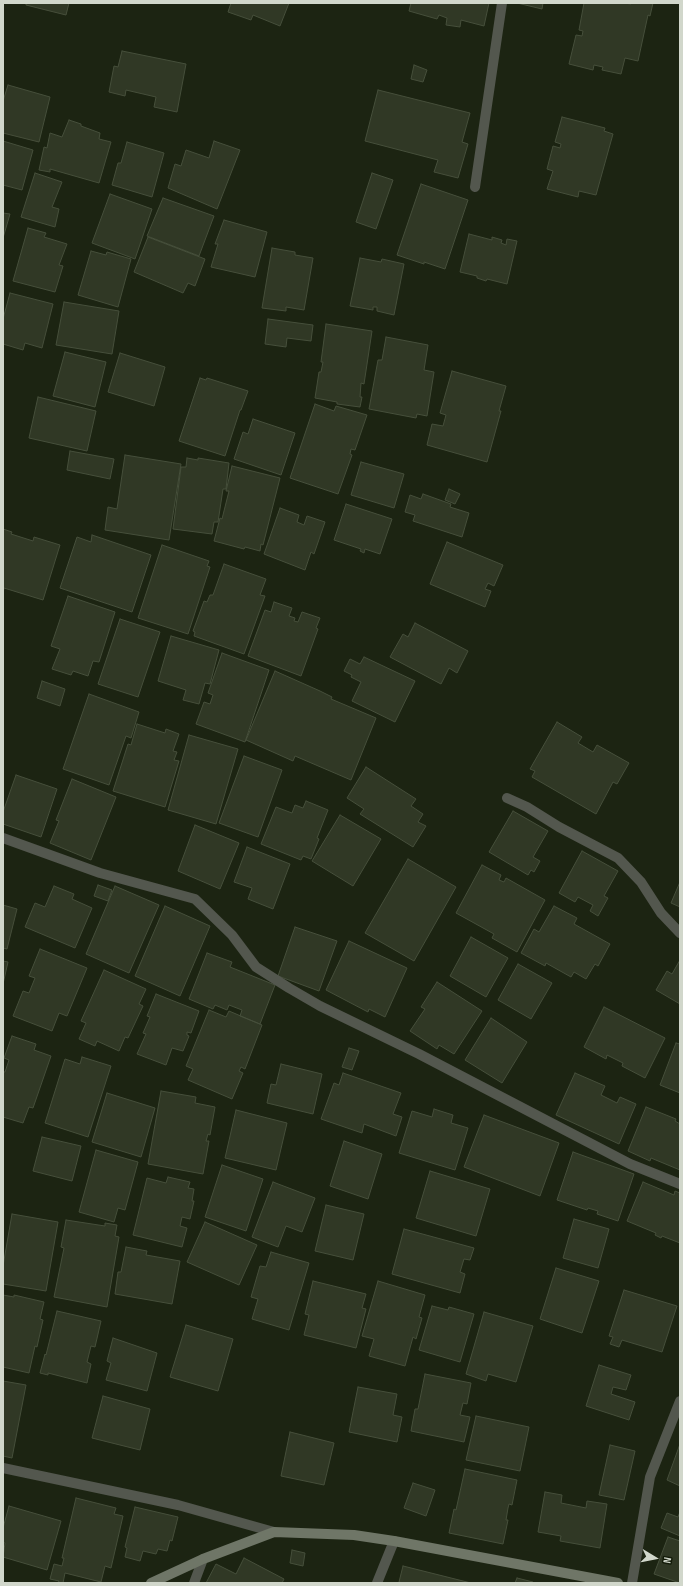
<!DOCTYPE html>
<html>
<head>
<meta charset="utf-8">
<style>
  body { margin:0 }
  #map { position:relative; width:683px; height:1586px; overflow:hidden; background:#1c2412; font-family:"Sofia Sans Condensed",sans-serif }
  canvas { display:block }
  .frame { position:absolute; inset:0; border:4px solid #d1d7cb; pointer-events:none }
  .north { position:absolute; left:635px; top:1538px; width:40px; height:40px; -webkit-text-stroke:3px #131b09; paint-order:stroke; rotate:100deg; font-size:11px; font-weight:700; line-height:16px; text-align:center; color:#d1d7cb }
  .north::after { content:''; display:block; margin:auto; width:14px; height:18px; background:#d1d7cb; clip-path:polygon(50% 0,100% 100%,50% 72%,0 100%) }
</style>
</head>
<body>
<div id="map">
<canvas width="683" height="1586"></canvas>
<div class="frame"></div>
<div class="north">N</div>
</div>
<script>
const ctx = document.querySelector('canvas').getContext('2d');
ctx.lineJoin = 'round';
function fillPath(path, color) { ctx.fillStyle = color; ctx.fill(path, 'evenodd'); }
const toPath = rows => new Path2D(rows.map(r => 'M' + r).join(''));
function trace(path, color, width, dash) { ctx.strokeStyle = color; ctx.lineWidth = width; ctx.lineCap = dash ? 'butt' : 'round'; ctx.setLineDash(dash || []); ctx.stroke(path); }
const building = toPath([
  [26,3,69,3,66,15,26,5,26,3],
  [231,3,289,3,280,26,253,15,251,20,228,12,231,3],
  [411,3,489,3,484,26,461,20,460,27,446,25,447,18,439,15,437,19,409,11,411,3],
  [517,3,543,3,542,9,517,3],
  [584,3,624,3,631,4,631,3,653,3,650,16,648,15,638,61,625,58,621,74,602,70,603,67,594,65,593,70,569,64,576,35,582,36,583,31,579,30,584,3],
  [122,51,186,64,177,112,154,107,156,97,126,90,125,96,109,92,114,66,118,67,122,51],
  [414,65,427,70,423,82,411,79,414,65],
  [8,85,50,97,39,142,3,133,3,101,8,85],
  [378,90,470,113,462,142,468,144,458,178,434,172,438,160,365,141,378,90],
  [562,117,605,128,604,131,613,134,596,195,579,191,578,197,547,189,553,171,547,169,553,146,560,148,561,144,555,142,562,117],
  [69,120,81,124,81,126,100,133,99,139,111,142,99,183,50,169,50,172,39,170,44,147,47,148,50,133,62,137,69,120],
  [3,141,33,150,22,190,3,185,3,141],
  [214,141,240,150,217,209,168,188,175,164,181,166,186,150,209,158,214,141],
  [127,142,164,153,152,197,112,185,118,163,121,163,127,142],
  [35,173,62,182,52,207,59,209,55,227,21,217,35,173],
  [372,173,393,180,376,229,356,222,372,173],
  [421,184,468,200,445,269,424,262,424,264,397,255,421,184],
  [110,194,152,209,135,259,92,243,110,194],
  [163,198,214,216,199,256,147,236,163,198],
  [3,213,10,214,3,238,3,213],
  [224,220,267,232,255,277,211,267,218,244,215,244,224,220],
  [28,228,46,233,44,237,67,244,59,265,63,266,55,292,13,281,28,228],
  [469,234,492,240,492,237,502,240,501,243,506,245,507,239,517,241,507,284,487,279,486,281,477,278,477,276,460,272,469,234],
  [148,237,205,259,195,286,188,283,183,293,134,272,148,237],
  [272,248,295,252,295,255,313,258,304,310,286,307,286,311,262,308,272,248],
  [91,251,106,255,107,252,131,259,118,307,78,295,91,251],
  [360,258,381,262,382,259,404,264,394,315,377,311,377,307,373,307,373,310,350,306,360,258],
  [10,293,53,304,42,348,25,343,23,350,3,344,3,319,10,293],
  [64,302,119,311,112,354,56,345,64,302],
  [268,319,313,325,311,341,287,338,286,347,265,344,268,319],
  [326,324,372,331,364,384,361,383,360,397,362,397,360,407,337,404,337,402,315,398,319,372,321,372,323,362,321,362,326,324],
  [386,337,428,345,424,370,434,372,427,416,417,414,416,418,369,409,378,360,382,360,386,337],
  [65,352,106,362,95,407,53,396,65,352],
  [120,353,165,367,154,406,108,392,120,353],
  [452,371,506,386,499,411,501,411,487,462,427,445,432,424,443,426,446,415,440,413,452,371],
  [200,378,206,380,207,378,248,391,241,410,240,410,225,456,179,441,200,378],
  [38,397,96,411,87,451,29,438,38,397],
  [315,404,334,411,336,406,367,415,355,450,351,449,350,454,352,455,338,494,290,478,315,404],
  [253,419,295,433,281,475,234,459,243,432,248,434,253,419],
  [70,451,114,459,110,479,67,470,70,451],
  [125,455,181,464,169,540,105,530,108,507,117,509,125,455],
  [187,458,198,460,198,458,229,463,226,489,223,489,218,522,214,522,212,534,173,529,181,467,186,467,187,458],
  [361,462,404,474,394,508,351,495,361,462],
  [232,466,280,478,263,545,261,544,260,551,245,547,244,549,214,541,220,518,222,519,229,491,226,491,232,466],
  [449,489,460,494,455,504,445,500,449,489],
  [423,494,451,504,450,507,469,513,462,537,413,521,415,515,405,512,410,495,421,499,423,494],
  [346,504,392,519,380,554,365,549,364,553,360,551,361,549,334,540,346,504],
  [280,508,299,515,297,522,304,525,307,516,325,522,314,554,311,552,305,570,264,554,280,508],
  [3,529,12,532,11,534,33,541,34,537,60,545,43,600,4,588,3,593,3,529],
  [92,535,151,555,132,612,60,588,77,537,91,542,92,535],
  [447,542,503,565,494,586,488,583,485,589,491,591,485,607,430,584,447,542],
  [162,545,209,561,207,566,210,567,188,634,138,618,162,545],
  [224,564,266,579,260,595,265,596,244,654,194,636,195,632,193,631,204,601,207,602,210,595,213,595,224,564],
  [68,596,115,612,99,662,93,661,88,676,73,671,71,675,52,669,60,649,51,646,68,596],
  [274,602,292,608,289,616,295,618,294,621,298,622,302,612,320,618,316,628,318,629,301,676,248,656,265,610,271,612,274,602],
  [120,619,160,632,138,697,98,684,120,619],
  [415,623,468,651,457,673,449,668,441,684,390,657,403,634,408,637,415,623],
  [171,636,219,650,210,684,205,683,199,704,183,700,186,690,158,681,171,636],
  [222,653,269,670,245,742,196,724,204,702,210,704,213,695,208,693,222,653],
  [364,657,415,681,395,722,352,701,361,682,351,677,352,675,344,671,350,659,360,664,364,657],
  [275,671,320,691,332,697,331,699,376,718,351,780,295,756,293,761,246,740,275,671],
  [42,681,65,689,60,706,37,698,42,681],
  [89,694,139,712,131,738,126,736,109,785,63,769,89,694],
  [557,722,582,737,578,743,593,752,597,745,629,763,617,784,613,782,596,814,532,777,535,771,530,769,557,722],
  [137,724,165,733,166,729,179,734,173,751,177,752,174,760,179,761,165,807,113,791,128,744,131,745,137,724],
  [189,735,238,749,216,824,168,810,189,735],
  [244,756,282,770,258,837,219,823,244,756],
  [366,767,416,799,411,806,423,814,418,822,426,826,413,847,360,814,364,809,347,798,366,767],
  [16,775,57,789,41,837,3,824,3,812,16,775],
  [72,779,116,797,91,860,50,843,59,821,56,820,72,779],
  [306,801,328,810,317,838,319,839,311,859,303,856,301,860,261,844,276,807,292,813,295,805,303,808,306,801],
  [513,811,548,831,533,857,540,861,534,872,531,870,528,875,489,852,513,811],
  [340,815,381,839,353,886,312,861,340,815],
  [195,825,239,843,220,889,178,871,195,825],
  [247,847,290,864,273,909,248,899,252,888,234,882,247,847],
  [582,851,618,871,604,896,608,898,598,916,590,911,593,905,578,897,575,902,559,893,582,851],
  [408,859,456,887,414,961,365,933,408,859],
  [482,865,501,875,499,880,504,882,506,878,545,900,517,952,492,938,494,934,456,913,482,865],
  [680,882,680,907,671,903,680,882],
  [98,885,112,890,108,901,94,896,98,885],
  [54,886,74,894,72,899,92,908,75,948,25,927,35,903,45,907,54,886],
  [115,886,159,905,129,973,86,954,115,886],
  [3,905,17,909,7,949,3,948,3,905],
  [165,906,210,926,180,996,135,976,165,906],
  [554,906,577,918,574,924,610,944,598,966,595,964,586,979,574,972,571,977,546,963,545,966,521,953,534,929,539,932,554,906],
  [295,927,337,941,319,991,278,976,295,927],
  [471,937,508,958,486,997,450,976,471,937],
  [349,941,407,968,385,1017,369,1009,368,1012,326,990,349,941],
  [40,949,87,968,67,1016,59,1013,52,1031,13,1016,23,991,29,993,35,978,29,976,40,949],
  [207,953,232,962,230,967,275,985,260,1024,240,1016,242,1010,229,1005,227,1010,215,1005,213,1009,189,999,207,953],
  [680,960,680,1004,656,990,667,971,672,974,680,960],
  [3,961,8,962,3,984,3,961],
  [518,964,552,983,531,1019,498,1000,518,964],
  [104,970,146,989,139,1004,143,1006,128,1038,125,1037,119,1051,97,1041,95,1046,79,1039,86,1023,81,1021,104,970],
  [437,982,482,1011,454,1054,439,1045,437,1049,410,1031,425,1009,421,1007,437,982],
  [156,994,199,1011,191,1033,187,1032,187,1035,189,1036,183,1051,172,1048,166,1065,137,1054,146,1034,143,1033,150,1017,147,1016,156,994],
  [604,1007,665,1038,645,1078,622,1066,623,1063,607,1055,606,1059,584,1047,604,1007],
  [209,1010,226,1017,229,1011,262,1025,245,1069,241,1067,239,1071,243,1073,232,1099,188,1080,193,1069,186,1066,209,1010],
  [491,1018,527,1042,502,1083,465,1060,491,1018],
  [12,1036,36,1044,34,1050,51,1056,33,1108,29,1107,23,1123,3,1117,3,1072,5,1072,9,1060,4,1058,12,1036],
  [676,1043,680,1044,680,1093,660,1085,676,1043],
  [349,1048,359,1051,352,1070,342,1067,349,1048],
  [82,1057,111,1066,88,1137,45,1123,65,1059,80,1064,82,1057],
  [281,1064,322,1074,313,1114,267,1103,271,1084,276,1085,281,1064],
  [343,1073,401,1093,393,1114,402,1117,396,1136,364,1124,362,1133,321,1119,334,1083,339,1085,343,1073],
  [575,1073,605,1086,601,1095,617,1103,620,1097,636,1104,619,1144,556,1115,575,1073],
  [161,1091,196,1097,195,1103,215,1107,210,1135,208,1134,206,1141,209,1141,203,1174,148,1164,161,1091],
  [107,1093,155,1108,141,1157,92,1142,107,1093],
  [646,1107,676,1119,675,1121,680,1124,680,1170,651,1158,650,1161,628,1151,646,1107],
  [434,1109,453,1115,451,1123,468,1128,455,1170,399,1153,412,1111,432,1117,434,1109],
  [236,1110,287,1123,276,1170,225,1158,236,1110],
  [484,1115,559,1143,540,1196,464,1167,484,1115],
  [42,1137,81,1146,72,1181,33,1171,42,1137],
  [344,1141,382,1154,368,1199,330,1186,344,1141],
  [96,1150,138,1162,125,1210,118,1208,114,1222,79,1212,96,1150],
  [573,1152,634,1174,618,1221,597,1214,598,1211,588,1208,587,1210,557,1200,573,1152],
  [222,1165,263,1179,246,1231,205,1217,222,1165],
  [430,1171,490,1189,476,1236,416,1218,430,1171],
  [168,1177,190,1182,188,1188,194,1189,192,1201,194,1201,190,1219,182,1217,180,1226,187,1228,182,1247,133,1235,147,1178,166,1183,168,1177],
  [273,1182,315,1198,302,1232,286,1226,278,1247,252,1237,273,1182],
  [643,1182,674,1195,675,1191,680,1193,680,1243,662,1236,661,1238,655,1235,656,1233,627,1221,643,1182],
  [326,1205,364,1214,353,1260,315,1251,326,1205],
  [12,1214,58,1222,46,1291,3,1284,3,1266,12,1214],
  [574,1219,609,1229,598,1268,563,1258,574,1219],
  [66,1220,105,1226,105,1223,117,1225,115,1236,119,1237,107,1307,54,1297,64,1248,61,1247,66,1220],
  [205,1222,257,1245,239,1285,187,1262,205,1222],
  [404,1229,474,1248,470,1260,464,1259,460,1272,465,1274,460,1293,392,1274,404,1229],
  [126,1247,147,1251,146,1255,180,1261,172,1304,115,1294,118,1272,121,1272,126,1247],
  [271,1252,309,1263,289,1330,252,1319,258,1299,251,1297,260,1266,266,1267,271,1252],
  [556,1268,599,1281,582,1333,540,1319,556,1268],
  [313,1281,366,1294,362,1308,366,1309,356,1348,304,1335,309,1315,305,1314,313,1281],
  [378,1281,425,1295,419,1317,422,1318,416,1339,413,1337,405,1366,369,1356,374,1339,362,1336,378,1281],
  [624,1290,677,1306,662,1352,622,1340,619,1347,610,1344,613,1337,609,1336,624,1290],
  [3,1295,14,1297,14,1295,44,1302,40,1319,43,1320,37,1347,35,1346,29,1373,3,1367,3,1295],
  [432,1306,448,1310,449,1307,474,1314,460,1362,419,1350,432,1306],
  [57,1311,101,1321,95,1347,91,1346,87,1362,91,1364,87,1383,48,1373,48,1375,40,1373,45,1354,46,1355,57,1311],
  [484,1312,533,1326,516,1382,488,1374,486,1381,466,1374,484,1312],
  [186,1325,233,1339,218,1391,170,1377,186,1325],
  [113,1338,157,1353,147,1391,106,1380,111,1363,107,1361,113,1338],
  [599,1365,631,1375,626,1390,613,1387,611,1394,635,1402,629,1420,586,1406,599,1365],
  [425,1374,471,1383,467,1404,463,1403,460,1415,470,1417,464,1442,411,1431,415,1409,418,1409,425,1374],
  [3,1381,26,1385,12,1458,3,1456,3,1381],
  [358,1387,397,1394,393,1415,402,1417,397,1442,349,1432,358,1387],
  [103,1396,150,1409,140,1450,92,1438,103,1396],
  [476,1416,529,1427,520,1471,466,1460,476,1416],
  [290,1432,334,1443,324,1485,281,1476,290,1432],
  [680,1444,680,1486,667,1480,680,1444],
  [610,1445,635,1451,624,1500,599,1495,610,1445],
  [465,1469,517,1480,512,1505,509,1504,508,1508,506,1520,508,1520,503,1544,449,1533,454,1509,456,1510,465,1469],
  [413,1483,435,1490,426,1516,404,1508,413,1483],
  [545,1492,562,1495,561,1503,586,1508,587,1501,607,1504,600,1548,560,1541,561,1536,538,1532,545,1492],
  [76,1498,116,1508,114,1514,123,1516,111,1568,105,1566,101,1582,65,1573,63,1583,58,1583,59,1581,50,1579,54,1564,62,1566,64,1558,62,1558,76,1498],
  [9,1506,61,1521,47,1570,3,1557,5,1543,3,1542,3,1528,9,1506],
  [135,1507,178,1517,172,1541,170,1540,167,1551,158,1549,156,1554,143,1551,140,1561,125,1557,127,1548,125,1547,135,1507],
  [680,1512,680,1536,661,1528,667,1513,678,1517,680,1512],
  [668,1537,680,1541,680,1583,654,1574,668,1537],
  [292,1550,305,1553,303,1566,290,1563,292,1550],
  [244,1558,284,1579,282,1583,206,1583,216,1564,236,1574,244,1558],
  [403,1566,471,1583,403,1583,399,1582,403,1566],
  [517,1578,533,1582,533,1583,515,1583,517,1578]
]);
const street = toPath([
  [475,187,502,3],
  [507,798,527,807,559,827,618,858,641,882,661,913,680,933],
  [3,838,100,873,195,899,232,935,256,967,289,988,320,1006,419,1054,630,1164,680,1184],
  [3,1468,178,1505,274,1532],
  [194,1583,203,1559],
  [377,1583,394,1541],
  [632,1583,650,1477,680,1401]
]);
const secondary = toPath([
  [151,1583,203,1559,274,1532,354,1535,394,1541,618,1583]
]);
fillPath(building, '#303825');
trace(building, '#464f3b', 1);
trace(street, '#53574e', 10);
trace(secondary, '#6f7667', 10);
</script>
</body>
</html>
